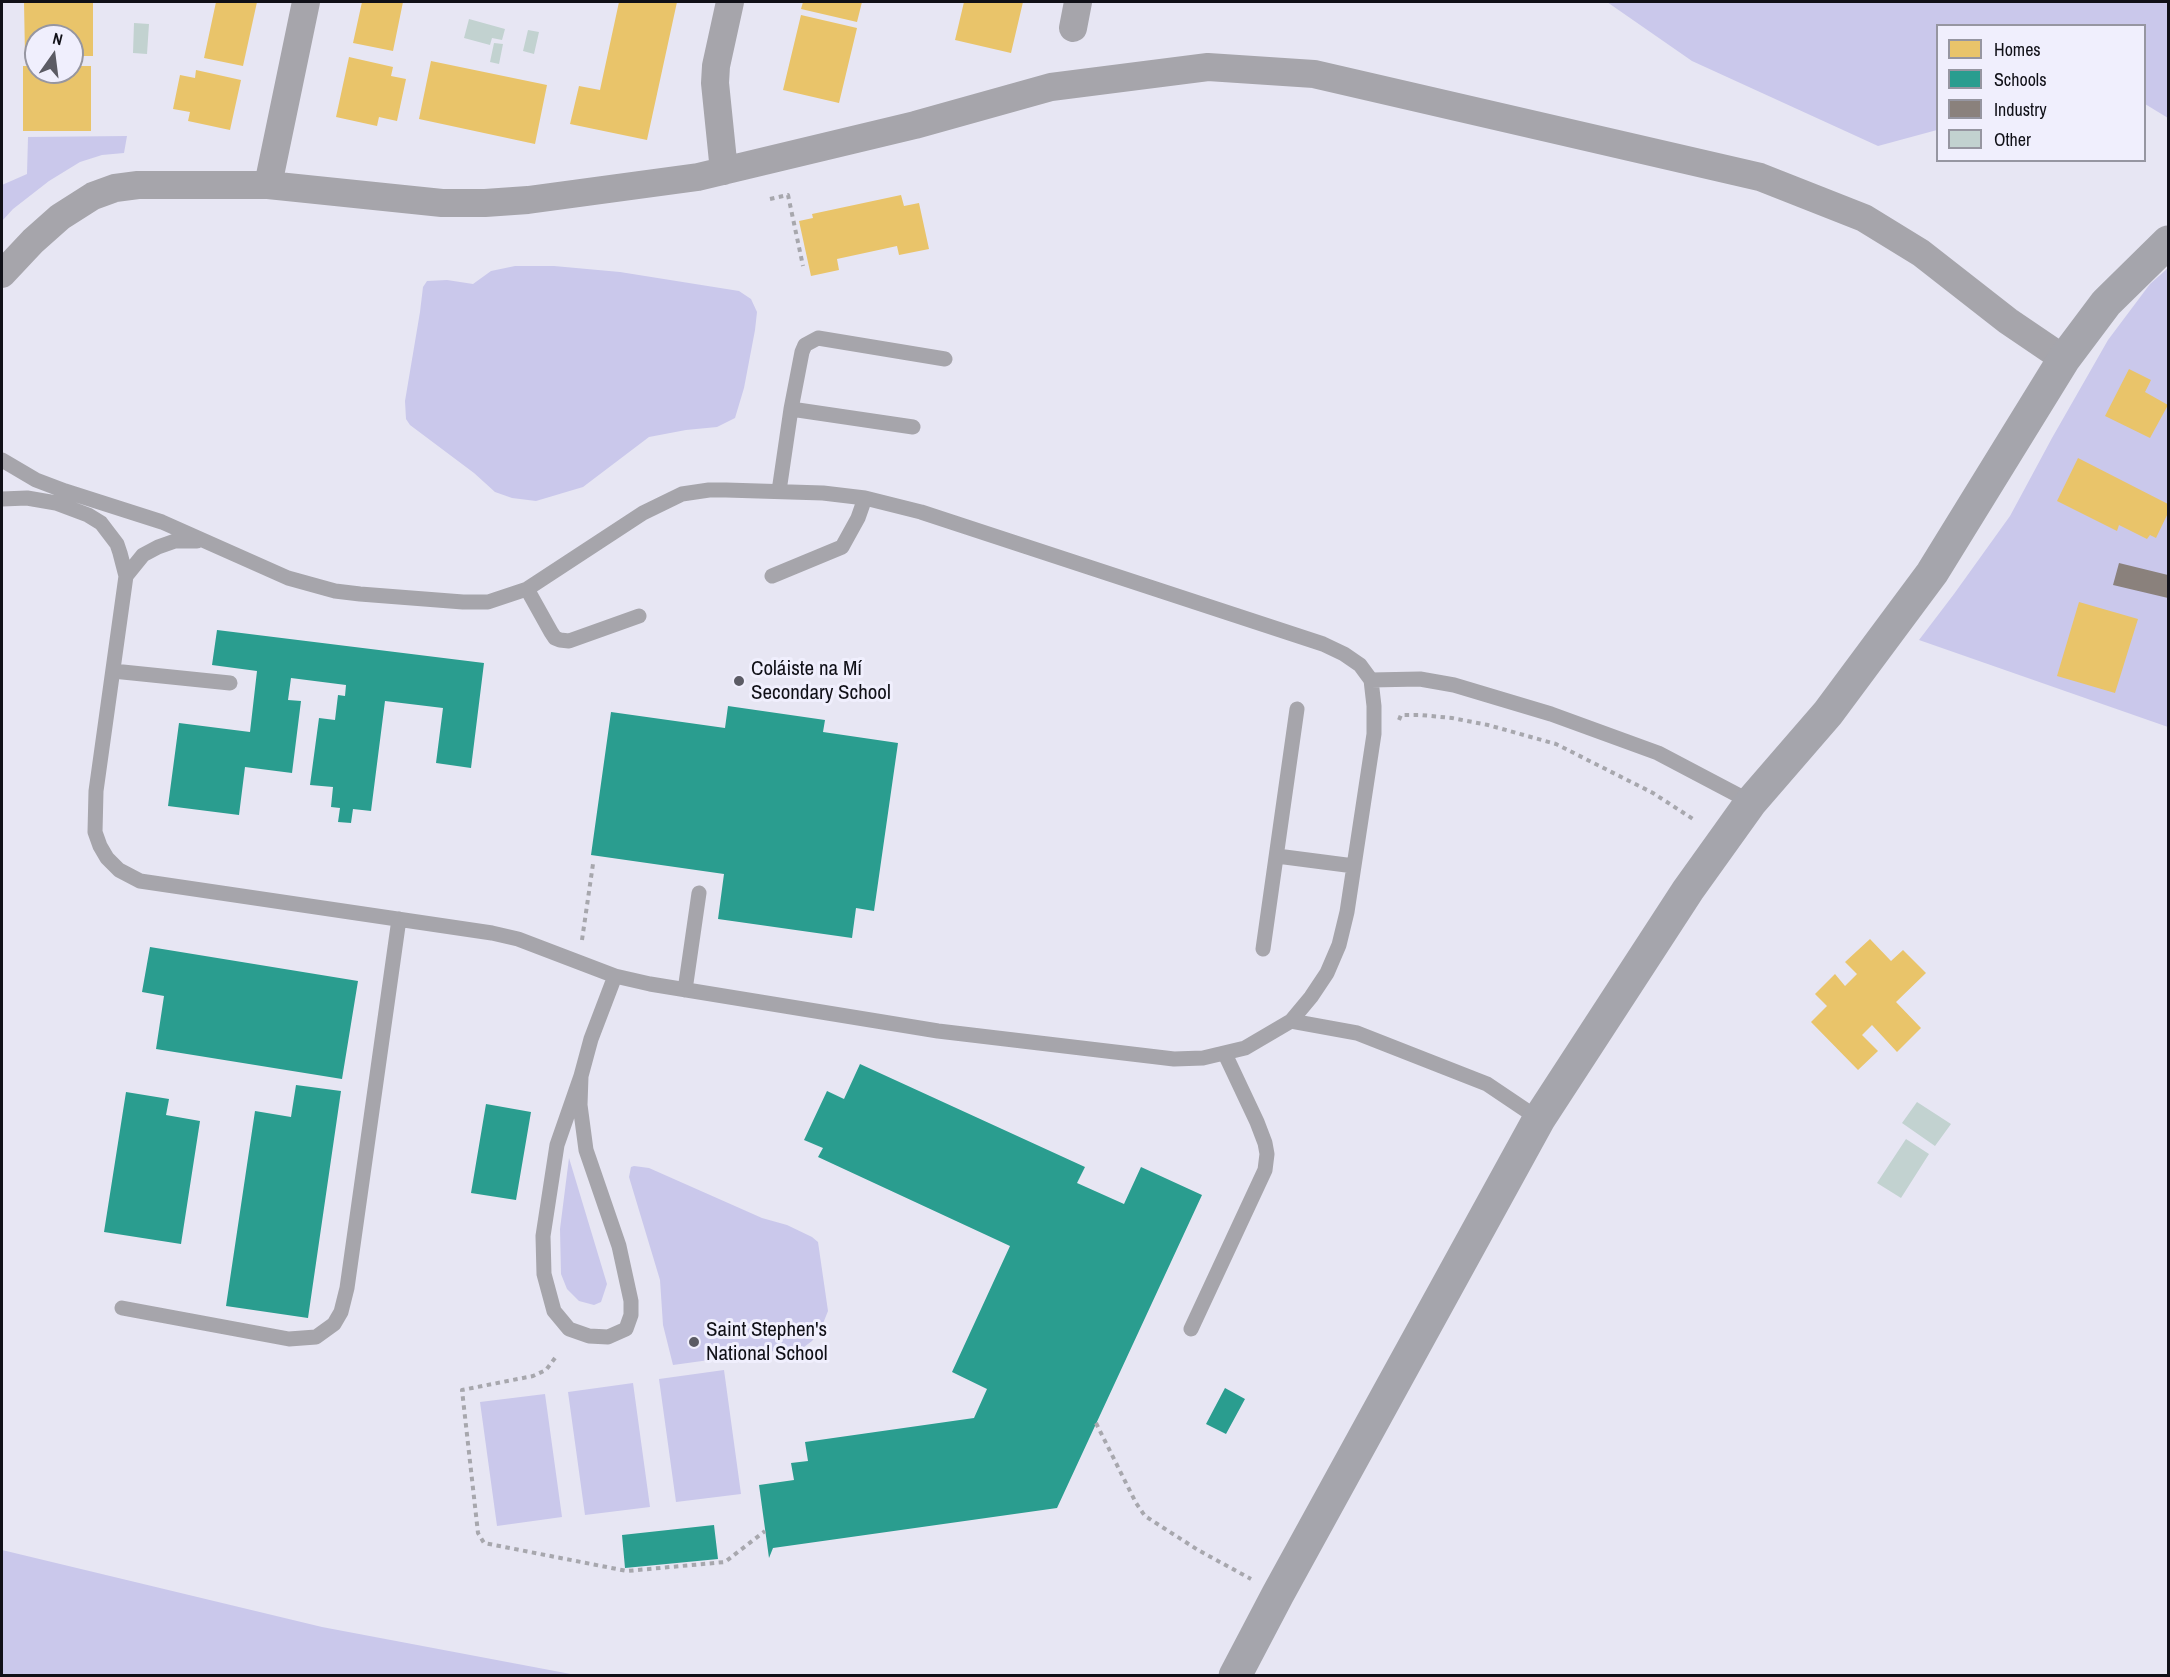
<!DOCTYPE html>
<html>
<head>
<meta charset="utf-8">
<style>
  body { margin:0 }
  #map { position:relative; width:2170px; height:1677px; overflow:hidden; background:#e7e6f3; font-family:"Archivo Narrow",sans-serif }
  canvas { display:block }
  .frame { position:absolute; inset:0; border:3px solid #101017; pointer-events:none }
  .legend { position:absolute; left:1936px; top:24px; width:210px; height:138px; box-sizing:border-box; background:#f0effd; border:2px solid #9696a1; margin:0; padding:8px 10px; list-style:none; font-size:18px; color:#101017 }
  .legend li { display:flex; align-items:center; gap:12px; height:30px }
  .legend b { width:30px; border:2px solid #9696a1 }
  .north { position:absolute; left:24px; top:24px; width:60px; height:60px; box-sizing:border-box; background:#f0effd; border:2px solid #9696a1; border-radius:50%; rotate:14deg; font-size:16px; font-weight:700; line-height:24px; text-align:center; color:#101017 }
  .north::after { content:''; display:block; margin:auto; width:21px; height:27px; background:#5b5b64; clip-path:polygon(50% 0,100% 100%,50% 72%,0 100%) }
</style>
</head>
<body>
<div id="map">
<canvas width="2170" height="1677"></canvas>
<div class="frame"></div>
<ul class="legend">
<li><b style="height:16px;background:#e9c46a"></b>Homes</li>
<li><b style="height:16px;background:#2a9d8f"></b>Schools</li>
<li><b style="height:16px;background:#8a817c"></b>Industry</li>
<li><b style="height:16px;background:#c2d2d0"></b>Other</li>
</ul>
<div class="north">N</div>
</div>
<script>
const ctx = document.querySelector('canvas').getContext('2d');
ctx.lineJoin = 'round';
function fillPath(path, color) { ctx.fillStyle = color; ctx.fill(path, 'evenodd'); }
const toPath = rows => new Path2D(rows.map(r => 'M' + r).join(''));
function trace(path, color, width, dash) { ctx.strokeStyle = color; ctx.lineWidth = width; ctx.lineCap = dash ? 'butt' : 'round'; ctx.setLineDash(dash || []); ctx.stroke(path); }
function drawText(font, color, halo, rows, align = 'center') {
  ctx.font = font + ' "Archivo Narrow",sans-serif'; ctx.lineWidth = 6; ctx.setLineDash([]); ctx.textBaseline = 'middle'; ctx.strokeStyle = halo; ctx.fillStyle = color; for (const [text, x, y, turn = 0] of rows) {
    ctx.save(); ctx.translate(x, y); ctx.rotate((+turn || 0) * Math.PI / 180); ctx.textAlign = isNaN(turn) ? turn : align; if (halo) ctx.strokeText(text, 0, 0); ctx.fillText(text, 0, 0); ctx.restore();
  }
}
const green = toPath([
  [1607,2,2168,2,2168,118,2145,104,2144,26,1938,26,1937,130,1878,146,1692,61],
  [127,136,124,153,102,155,80,162,49,181,13,209,2,221,2,185,27,174,28,137],
  [515,266,554,266,620,272,739,291,751,299,757,312,755,330,744,388,735,418,717,427,686,430,649,437,583,487,536,501,512,498,495,492,474,473,410,425,406,419,405,401,420,312,423,287,427,281,447,280,473,284,491,271],
  [2168,268,2168,727,1919,640,1954,594,2010,516,2052,438,2108,340,2150,284],
  [569,1158,607,1284,601,1302,594,1305,579,1301,567,1289,561,1274,560,1229],
  [634,1166,649,1168,762,1218,787,1225,812,1237,818,1242,828,1311,820,1331,812,1341,804,1347,673,1365,663,1325,660,1280,629,1177,631,1167],
  [724,1370,741,1494,676,1502,659,1379],
  [633,1383,650,1507,585,1515,568,1392],
  [545,1394,562,1517,497,1526,480,1402],
  [2,1550,322,1627,576,1675,2,1675]
]);
const homes = toPath([
  [24,2,93,2,93,56,72,56,72,36,36,36,36,56,25,56],
  [216,2,257,2,243,66,204,58],
  [362,2,403,2,393,51,353,43],
  [619,2,677,2,647,140,570,124,579,86,600,90],
  [803,2,862,2,857,22,801,9],
  [964,2,1023,2,1011,53,955,40],
  [801,15,857,28,839,103,783,90],
  [349,57,393,67,391,76,406,79,397,121,379,117,377,126,336,117],
  [431,61,547,85,535,144,419,119],
  [23,66,36,66,36,72,72,72,72,66,91,66,91,131,23,131],
  [196,70,241,80,230,130,188,121,190,112,173,109,180,75,195,78],
  [901,195,904,206,919,203,929,249,899,255,897,246,837,259,839,270,811,276,799,221,813,218,812,214],
  [2129,369,2151,380,2145,392,2168,405,2150,438,2105,416],
  [2078,458,2168,504,2168,513,2156,538,2150,535,2147,539,2119,525,2117,531,2057,501],
  [2079,602,2138,619,2115,693,2057,676],
  [1870,939,1891,961,1903,950,1926,973,1896,1002,1921,1028,1897,1052,1872,1025,1862,1035,1878,1051,1858,1070,1811,1022,1827,1006,1815,994,1835,974,1845,986,1857,974,1845,962]
]);
const schools = toPath([
  [217,630,484,663,471,768,436,763,443,708,385,701,371,811,353,809,351,823,338,822,340,808,331,807,333,787,310,785,319,718,335,720,338,695,345,696,346,685,291,678,288,700,301,701,292,773,245,767,239,815,168,806,179,723,250,732,257,671,212,665],
  [728,706,825,720,823,732,898,743,874,911,856,908,852,938,718,919,724,874,591,855,611,712,725,728],
  [150,947,358,981,342,1079,156,1049,164,996,142,992],
  [860,1064,1085,1167,1077,1183,1124,1204,1141,1167,1202,1195,1057,1508,773,1548,769,1558,759,1485,794,1480,791,1463,808,1461,805,1442,974,1418,987,1389,952,1372,1010,1246,818,1157,823,1148,804,1140,827,1091,844,1099],
  [296,1085,341,1091,308,1318,226,1306,255,1111,291,1117],
  [126,1092,169,1099,166,1115,200,1121,181,1244,104,1232],
  [486,1104,531,1112,516,1200,471,1193],
  [1225,1388,1245,1399,1226,1434,1206,1424],
  [714,1525,718,1559,625,1568,622,1535]
]);
const industry = toPath([
  [2119,563,2168,575,2168,598,2113,585]
]);
const building = toPath([
  [469,19,505,29,502,40,492,38,490,45,464,38],
  [134,23,149,24,147,54,133,53],
  [528,30,539,32,534,54,523,51],
  [494,43,503,44,499,64,490,62],
  [1917,1102,1951,1124,1935,1146,1902,1123],
  [1906,1139,1929,1154,1901,1198,1877,1183]
]);
const path = toPath([
  [770,199,788,195,803,266],
  [1399,720,1401,715,1421,715,1452,718,1488,725,1556,744,1653,793,1693,819],
  [582,940,593,864],
  [555,1358,546,1370,533,1376,462,1390,478,1533,484,1543,627,1571,725,1562,765,1531],
  [1096,1423,1136,1503,1145,1516,1198,1550,1251,1579]
]);
const lane = toPath([
  [791,409,913,427],
  [2,460,36,480,65,491,162,522,288,578,335,591,360,594,463,602,488,602,527,589,643,513,682,494,709,490,726,490,823,493,865,498,921,512,1323,644,1344,654,1360,665,1371,680,1374,706,1374,734,1347,912,1339,945,1327,973,1311,997,1291,1021,1245,1048,1203,1058,1174,1059,938,1031,650,984,615,976,518,939,492,933,140,881,119,870,107,858,100,846,95,832,96,791,126,576,120,553,117,544,101,523,88,515,56,503,27,498,2,499],
  [779,491,791,409,802,352,805,345,818,338,945,359],
  [126,576,143,555,158,547,175,541,197,541],
  [772,576,842,547,858,518,865,498],
  [527,589,551,632,555,638,560,640,569,641,639,616],
  [113,671,230,683],
  [1371,680,1420,679,1454,685,1551,714,1658,753,1751,802],
  [1277,856,1354,866],
  [1263,949,1297,709],
  [685,990,699,893],
  [1291,1021,1357,1033,1487,1084,1539,1119],
  [581,1076,557,1145,543,1236,544,1274,554,1311,569,1329,589,1336,608,1337,626,1329,631,1315,631,1301,619,1246,586,1150,580,1105,581,1076,591,1039,615,976],
  [122,1308,289,1339,316,1337,334,1324,341,1312,347,1288,399,919],
  [1191,1329,1265,1170,1267,1154,1265,1143,1257,1122,1225,1054]
]);
const street = toPath([
  [1073,28,1078,2],
  [724,171,715,83,716,66,730,2],
  [268,185,306,2],
  [2,274,33,241,60,217,93,196,115,188,138,185,268,185,442,203,485,203,528,200,698,177,915,125,1051,87,1208,67,1314,74,1760,177,1864,218,1921,253,2008,321,2064,359]
]);
const secondary = toPath([
  [1235,1676,1278,1594,1539,1119,1688,890,1751,802,1828,713,1932,573,2064,359,2106,303,2168,242]
]);
const markers = [
  [739,681,6,"#5b5b64"],
  [694,1342,6,"#5b5b64"]
];
const poiNames = [
  ["Coláiste na Mí",751,669],
  ["Secondary School",751,693],
  ["Saint Stephen's",706,1330],
  ["National School",706,1354]
];
fillPath(green, '#cac8eb');
fillPath(homes, '#e9c46a');
fillPath(schools, '#2a9d8f');
fillPath(industry, '#8a817c');
fillPath(building, '#c2d2d0');
trace(path, '#a7a7ad', 4, [4.5, 4.5]);
trace(lane, '#a6a5ab', 15);
trace(street, '#a6a5ab', 28);
trace(secondary, '#a5a5ac', 33);
for (const [x, y, r, color] of markers) { const dot = new Path2D(); dot.arc(x, y, r, 0, 2 * Math.PI); ctx.fillStyle = color; ctx.fill(dot); trace(dot, '#f0effd', 2); }
drawText('21px', '#101017', '#f0effd', poiNames, 'left');
</script>
</body>
</html>
